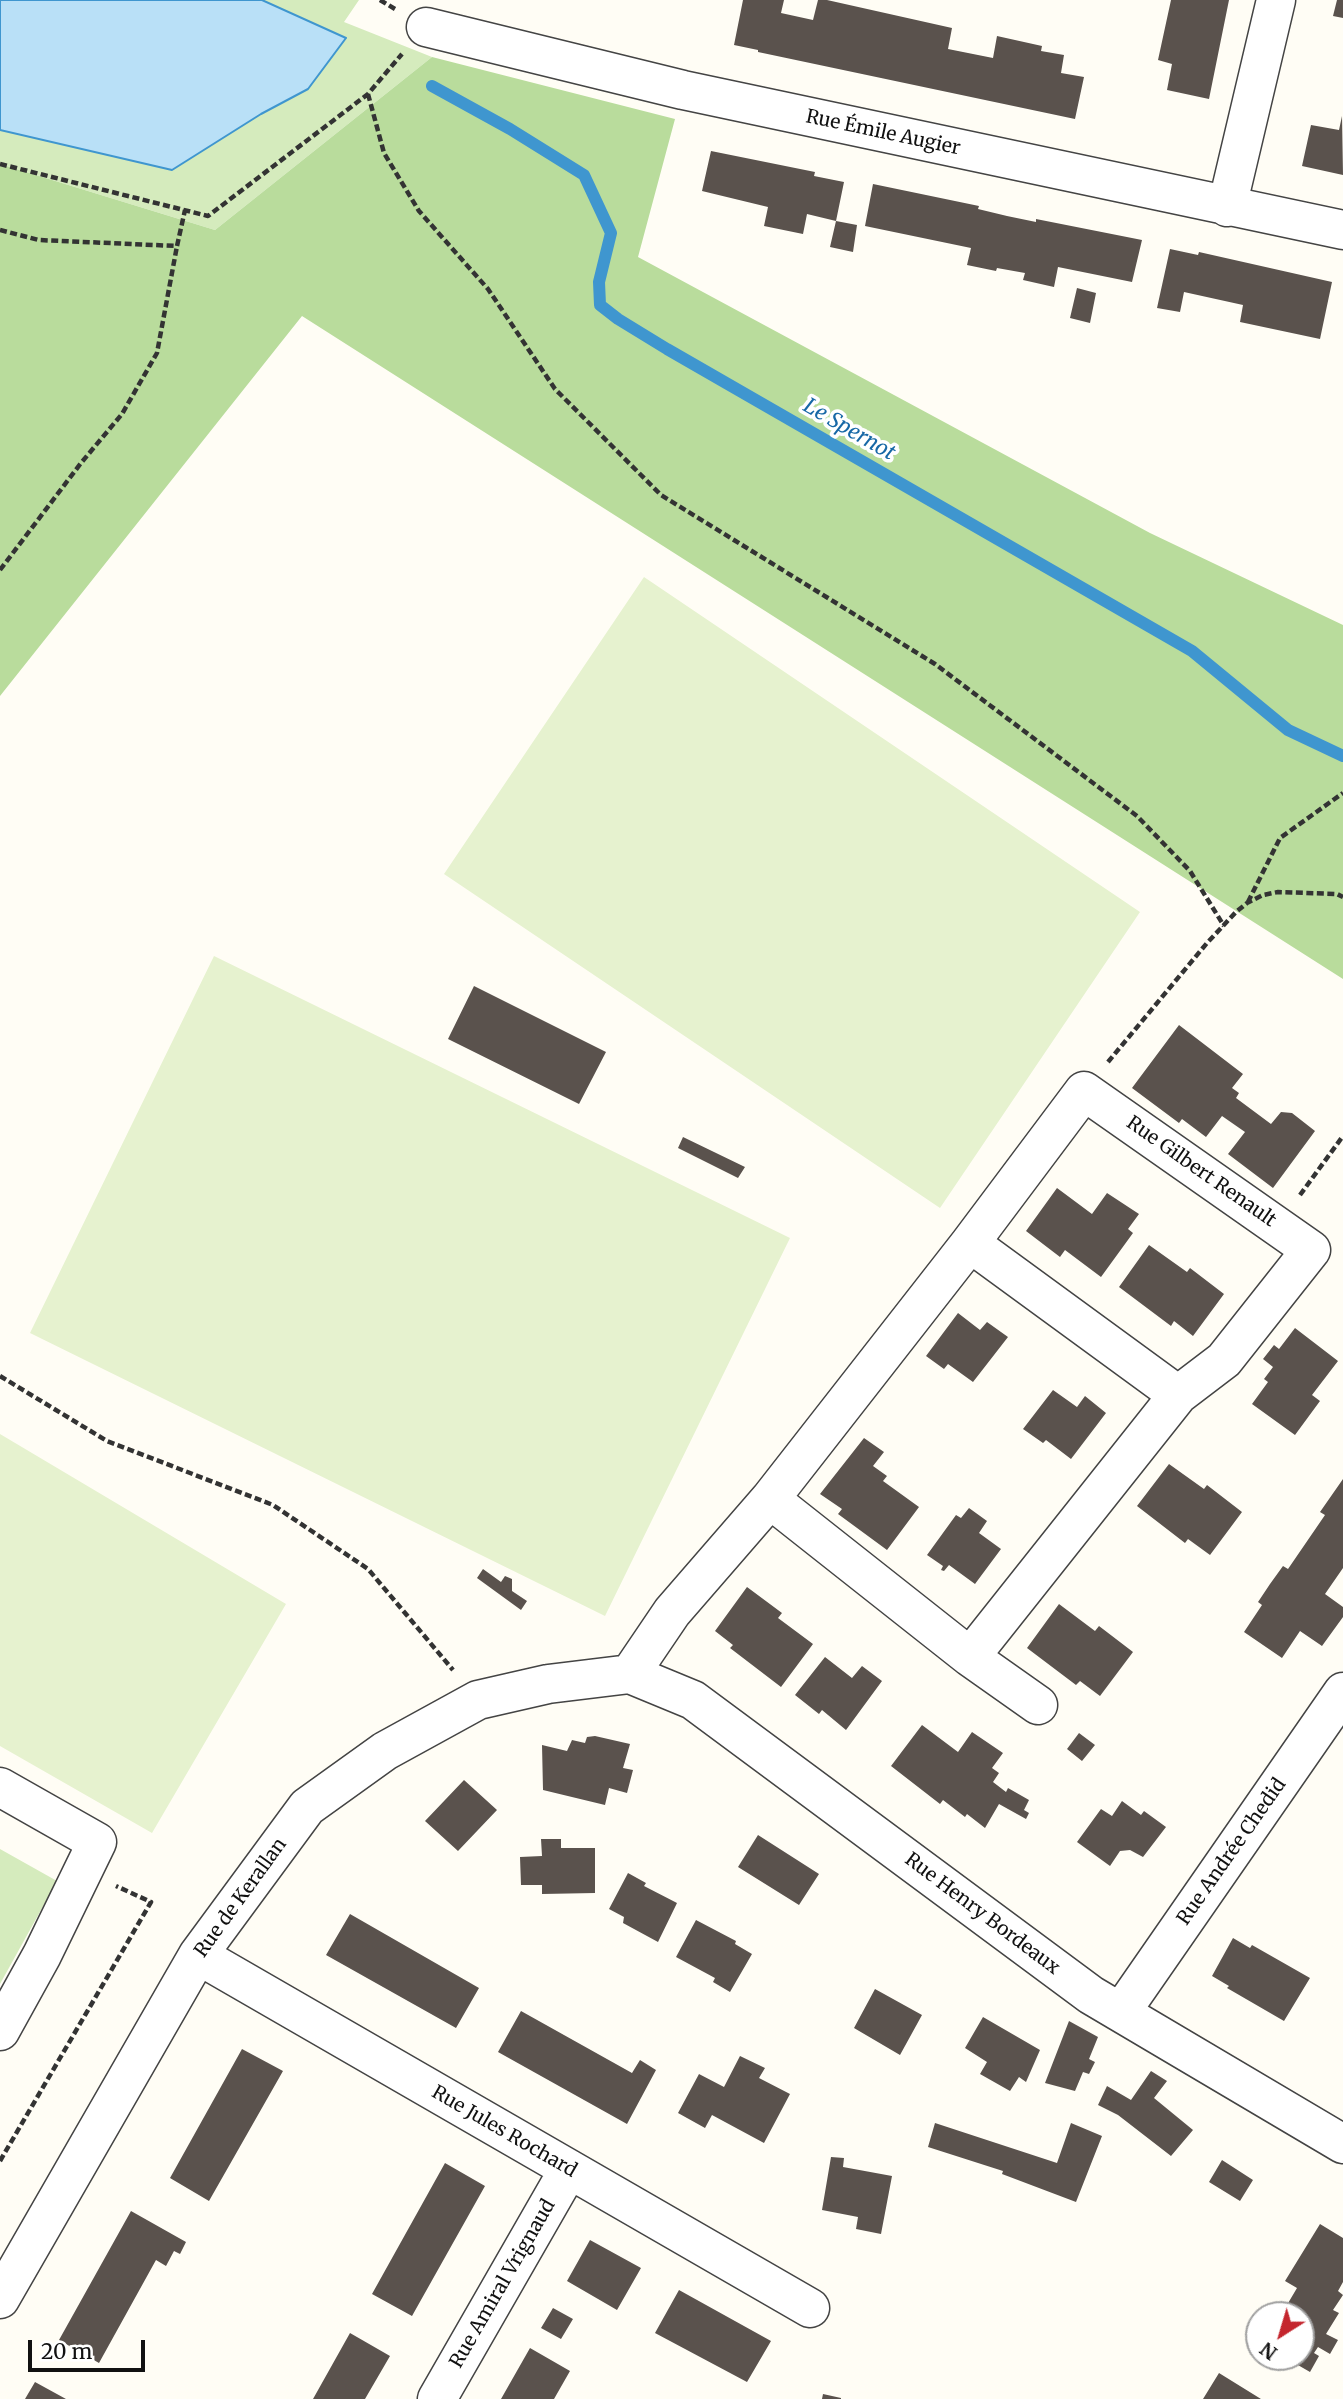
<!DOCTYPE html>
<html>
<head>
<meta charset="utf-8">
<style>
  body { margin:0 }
  #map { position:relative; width:1343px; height:2399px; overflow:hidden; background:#fffdf5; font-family:Merriweather,serif }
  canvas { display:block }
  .north { position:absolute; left:1245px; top:2301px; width:70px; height:70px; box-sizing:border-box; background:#fff; border:2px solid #a0a0a0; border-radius:50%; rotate:217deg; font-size:19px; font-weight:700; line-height:28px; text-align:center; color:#111 }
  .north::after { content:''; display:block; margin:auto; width:24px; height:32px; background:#c4262e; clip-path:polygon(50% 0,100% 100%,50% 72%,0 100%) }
  .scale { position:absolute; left:28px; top:2340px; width:117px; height:32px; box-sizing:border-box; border:4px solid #111; border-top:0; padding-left:9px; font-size:21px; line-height:24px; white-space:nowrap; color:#111; -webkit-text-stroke:5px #fff; paint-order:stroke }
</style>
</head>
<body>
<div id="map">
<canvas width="1343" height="2399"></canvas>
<div class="north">N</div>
<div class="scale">20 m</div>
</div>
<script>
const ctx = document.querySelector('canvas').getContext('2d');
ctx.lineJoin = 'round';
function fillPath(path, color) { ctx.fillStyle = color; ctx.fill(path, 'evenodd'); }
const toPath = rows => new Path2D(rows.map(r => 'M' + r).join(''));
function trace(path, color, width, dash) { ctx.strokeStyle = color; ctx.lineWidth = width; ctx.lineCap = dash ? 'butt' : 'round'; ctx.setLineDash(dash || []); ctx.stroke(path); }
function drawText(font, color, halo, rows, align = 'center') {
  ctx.font = font + ' Merriweather,serif'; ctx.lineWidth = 7; ctx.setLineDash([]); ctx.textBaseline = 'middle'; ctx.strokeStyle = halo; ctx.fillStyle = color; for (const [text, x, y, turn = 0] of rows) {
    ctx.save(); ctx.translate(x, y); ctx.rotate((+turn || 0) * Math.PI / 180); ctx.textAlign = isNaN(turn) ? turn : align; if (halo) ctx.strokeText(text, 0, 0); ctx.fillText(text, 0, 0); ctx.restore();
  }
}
const green = toPath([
  [0,0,359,0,344,22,432,57,215,230,0,164],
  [0,1849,57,1881,0,1984]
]);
const forest = toPath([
  [432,57,675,119,638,257,1150,533,1343,625,1343,979,302,316,0,696,0,164,215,230]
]);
const pitch = toPath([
  [644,577,1140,912,940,1208,444,874],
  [214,956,790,1238,605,1616,30,1333],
  [0,1434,286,1604,152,1833,0,1746]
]);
const water = toPath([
  [0,0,262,0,346,38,308,89,261,114,172,170,0,130,0,0]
]);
const stream = toPath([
  [432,86,510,129,584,175,611,233,599,282,600,305,618,319,667,349,1192,651,1288,730,1343,756]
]);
const building = toPath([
  [743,0,784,0,781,13,813,20,818,0,827,0,952,28,948,49,993,58,997,36,1042,46,1041,51,1064,55,1061,73,1084,77,1075,119,758,52,758,50,734,45],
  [1171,0,1229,0,1209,99,1167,90,1172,64,1158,60],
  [1337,0,1343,0,1343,18,1333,16],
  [1342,116,1343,175,1302,166,1311,125,1339,130],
  [711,151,815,172,814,176,844,182,836,221,857,225,853,252,830,247,836,221,807,214,803,234,764,226,768,207,702,191],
  [873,184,979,206,978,209,1007,216,1036,222,1036,219,1142,240,1132,282,1058,267,1054,287,1023,280,1025,273,997,268,996,271,967,265,971,248,865,226],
  [1170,249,1198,255,1199,252,1332,282,1320,339,1240,322,1243,305,1184,292,1180,312,1157,308],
  [1077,288,1096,293,1090,323,1070,318],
  [474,986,606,1052,579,1104,448,1039],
  [1179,1025,1243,1074,1232,1088,1239,1093,1236,1098,1271,1124,1281,1112,1292,1113,1315,1131,1273,1188,1228,1154,1245,1132,1222,1116,1206,1137,1182,1119,1179,1123,1132,1088],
  [683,1137,745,1167,738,1178,678,1148],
  [1057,1188,1092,1214,1107,1193,1139,1214,1128,1229,1133,1233,1101,1277,1065,1250,1060,1257,1026,1231],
  [1149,1245,1187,1272,1190,1268,1224,1294,1193,1336,1174,1321,1171,1326,1119,1287],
  [958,1313,980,1330,987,1322,1008,1337,973,1382,948,1364,944,1369,926,1356],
  [1295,1328,1338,1361,1312,1395,1320,1401,1295,1435,1252,1404,1268,1382,1264,1379,1273,1367,1263,1359,1274,1345,1279,1349],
  [1053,1390,1077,1407,1085,1396,1106,1413,1071,1459,1046,1440,1043,1443,1023,1429],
  [864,1438,884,1452,873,1466,887,1476,883,1481,919,1507,887,1550,838,1514,842,1509,820,1494],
  [1169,1464,1204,1489,1207,1485,1242,1512,1210,1555,1188,1539,1185,1543,1137,1506],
  [1343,1479,1343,1568,1325,1594,1343,1607,1343,1617,1322,1646,1300,1631,1282,1658,1244,1632,1262,1605,1258,1602,1270,1584,1283,1566,1288,1569,1325,1515,1320,1512],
  [969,1508,987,1521,979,1533,1001,1549,975,1584,949,1565,944,1571,941,1570,943,1566,927,1555,956,1515,961,1518],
  [483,1569,501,1582,505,1576,512,1579,512,1591,527,1601,521,1610,477,1578],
  [747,1587,782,1613,778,1618,813,1644,781,1687,730,1648,733,1645,715,1631],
  [1059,1604,1095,1631,1099,1626,1133,1652,1100,1696,1080,1681,1076,1685,1027,1648],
  [825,1657,852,1678,862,1666,882,1681,846,1730,822,1710,819,1714,795,1695],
  [922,1725,958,1752,972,1732,1003,1753,992,1768,999,1773,993,1782,1006,1792,1008,1788,1029,1800,1024,1810,1029,1813,1026,1819,999,1804,985,1828,967,1814,965,1817,943,1800,940,1804,891,1766],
  [1079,1733,1095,1745,1082,1761,1067,1749],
  [595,1736,630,1744,623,1768,633,1770,627,1793,609,1788,605,1805,543,1790,542,1745,567,1751,572,1740,585,1743,587,1737],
  [464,1780,497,1810,458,1851,425,1821],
  [1122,1801,1141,1815,1144,1811,1166,1827,1143,1857,1130,1850,1120,1851,1110,1866,1077,1842,1101,1809,1112,1816],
  [758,1835,819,1874,799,1905,738,1867],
  [541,1839,561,1839,561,1848,595,1848,595,1893,542,1894,542,1885,521,1885,520,1857,542,1856],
  [628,1873,646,1883,644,1886,677,1903,658,1942,623,1923,624,1917,609,1909],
  [350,1914,479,1988,456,2028,326,1955],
  [696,1920,736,1941,735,1944,752,1954,730,1992,713,1982,715,1978,676,1957],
  [1233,1938,1250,1948,1252,1945,1310,1978,1284,2021,1227,1988,1229,1986,1212,1976],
  [875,1989,922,2015,900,2055,854,2028],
  [521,2011,632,2073,640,2060,656,2070,627,2124,498,2052],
  [983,2017,1040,2050,1026,2082,1019,2077,1010,2091,980,2074,987,2062,965,2048],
  [1069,2021,1098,2037,1089,2059,1095,2062,1089,2074,1083,2072,1075,2091,1045,2083],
  [242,2049,283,2071,209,2201,170,2178],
  [740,2056,765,2068,759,2078,790,2094,764,2143,712,2115,705,2128,678,2113,699,2074,724,2087],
  [1151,2071,1167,2081,1154,2098,1193,2130,1171,2156,1118,2115,1098,2105,1107,2086,1131,2100],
  [935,2123,1057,2163,1071,2123,1102,2136,1076,2202,1002,2174,1003,2171,928,2147],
  [831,2157,844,2158,843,2167,892,2176,881,2234,856,2229,858,2217,822,2210],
  [1222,2160,1253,2180,1240,2201,1209,2182],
  [445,2163,485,2186,412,2316,372,2294],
  [131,2211,186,2242,180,2254,174,2251,166,2266,156,2260,99,2363,59,2340],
  [1320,2224,1343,2238,1343,2282,1338,2291,1343,2295,1333,2310,1339,2313,1326,2334,1338,2340,1330,2354,1318,2347,1314,2353,1319,2356,1310,2372,1284,2357,1301,2357,1301,2315,1281,2315,1297,2288,1285,2281],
  [590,2240,641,2268,617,2310,567,2281],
  [679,2290,771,2341,747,2382,655,2333],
  [553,2308,573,2319,561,2339,541,2328],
  [350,2333,390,2356,365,2399,313,2399],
  [530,2348,570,2371,554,2399,501,2399],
  [1219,2373,1261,2399,1203,2399],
  [35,2382,66,2399,25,2399],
  [823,2394,841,2398,841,2399,822,2399]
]);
const path = toPath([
  [380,0,395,9],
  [368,94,384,153,419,211,488,289,555,389,661,495,935,664,1137,816,1190,871,1224,926],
  [0,164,208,216,368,94,402,54],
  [0,230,39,240,177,246,185,210],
  [0,570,81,463,122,414,157,353,177,246],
  [1248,902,1280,838,1343,793],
  [1108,1062,1207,943,1236,912,1247,903,1263,895,1278,892,1337,894,1343,897],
  [1300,1195,1343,1136],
  [0,1376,107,1441,273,1505,368,1569,453,1670],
  [0,2161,151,1902,116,1886]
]);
const minor = toPath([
  [426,27,683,90,1343,230],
  [1227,207,1276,0],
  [970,1243,1178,1395],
  [970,1657,1038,1705],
  [630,1674,672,1612,770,1499,970,1243,1084,1091,1311,1250,1224,1360,1178,1395,970,1657,770,1499],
  [0,1787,97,1842,42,1955,0,2031],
  [198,1955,810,2308],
  [1121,2012,1343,1692],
  [0,2299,198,1955,307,1807,385,1751,478,1700,548,1684,630,1674,693,1700,1091,1995,1343,2144],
  [437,2399,569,2169]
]);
const streetNames = [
  ["Rue Émile Augier",883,133,12],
  ["Rue Gilbert Renault",1201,1172,35],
  ["Rue Andrée Chedid",1232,1852,-55],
  ["Rue de Kerallan",241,1898,-54],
  ["Rue Henry Bordeaux",982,1914,37],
  ["Rue Jules Rochard",504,2132,30],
  ["Rue Amiral Vrignaud",503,2284,-60]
];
const waterNames = [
  ["Le Spernot",849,430,30]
];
fillPath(green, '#d5ebbd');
fillPath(forest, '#b9dc9c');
fillPath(pitch, '#e6f2cf');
fillPath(water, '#b9e0f7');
trace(water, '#3f96cf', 2);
trace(stream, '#3f96cf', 12);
fillPath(building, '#5a524d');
trace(minor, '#444', 41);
trace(path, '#333', 4.5, [7, 3.5]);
trace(minor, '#fff', 38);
drawText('19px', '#111', '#fff', streetNames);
drawText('italic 21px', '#1768a6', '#fff', waterNames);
</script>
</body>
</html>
